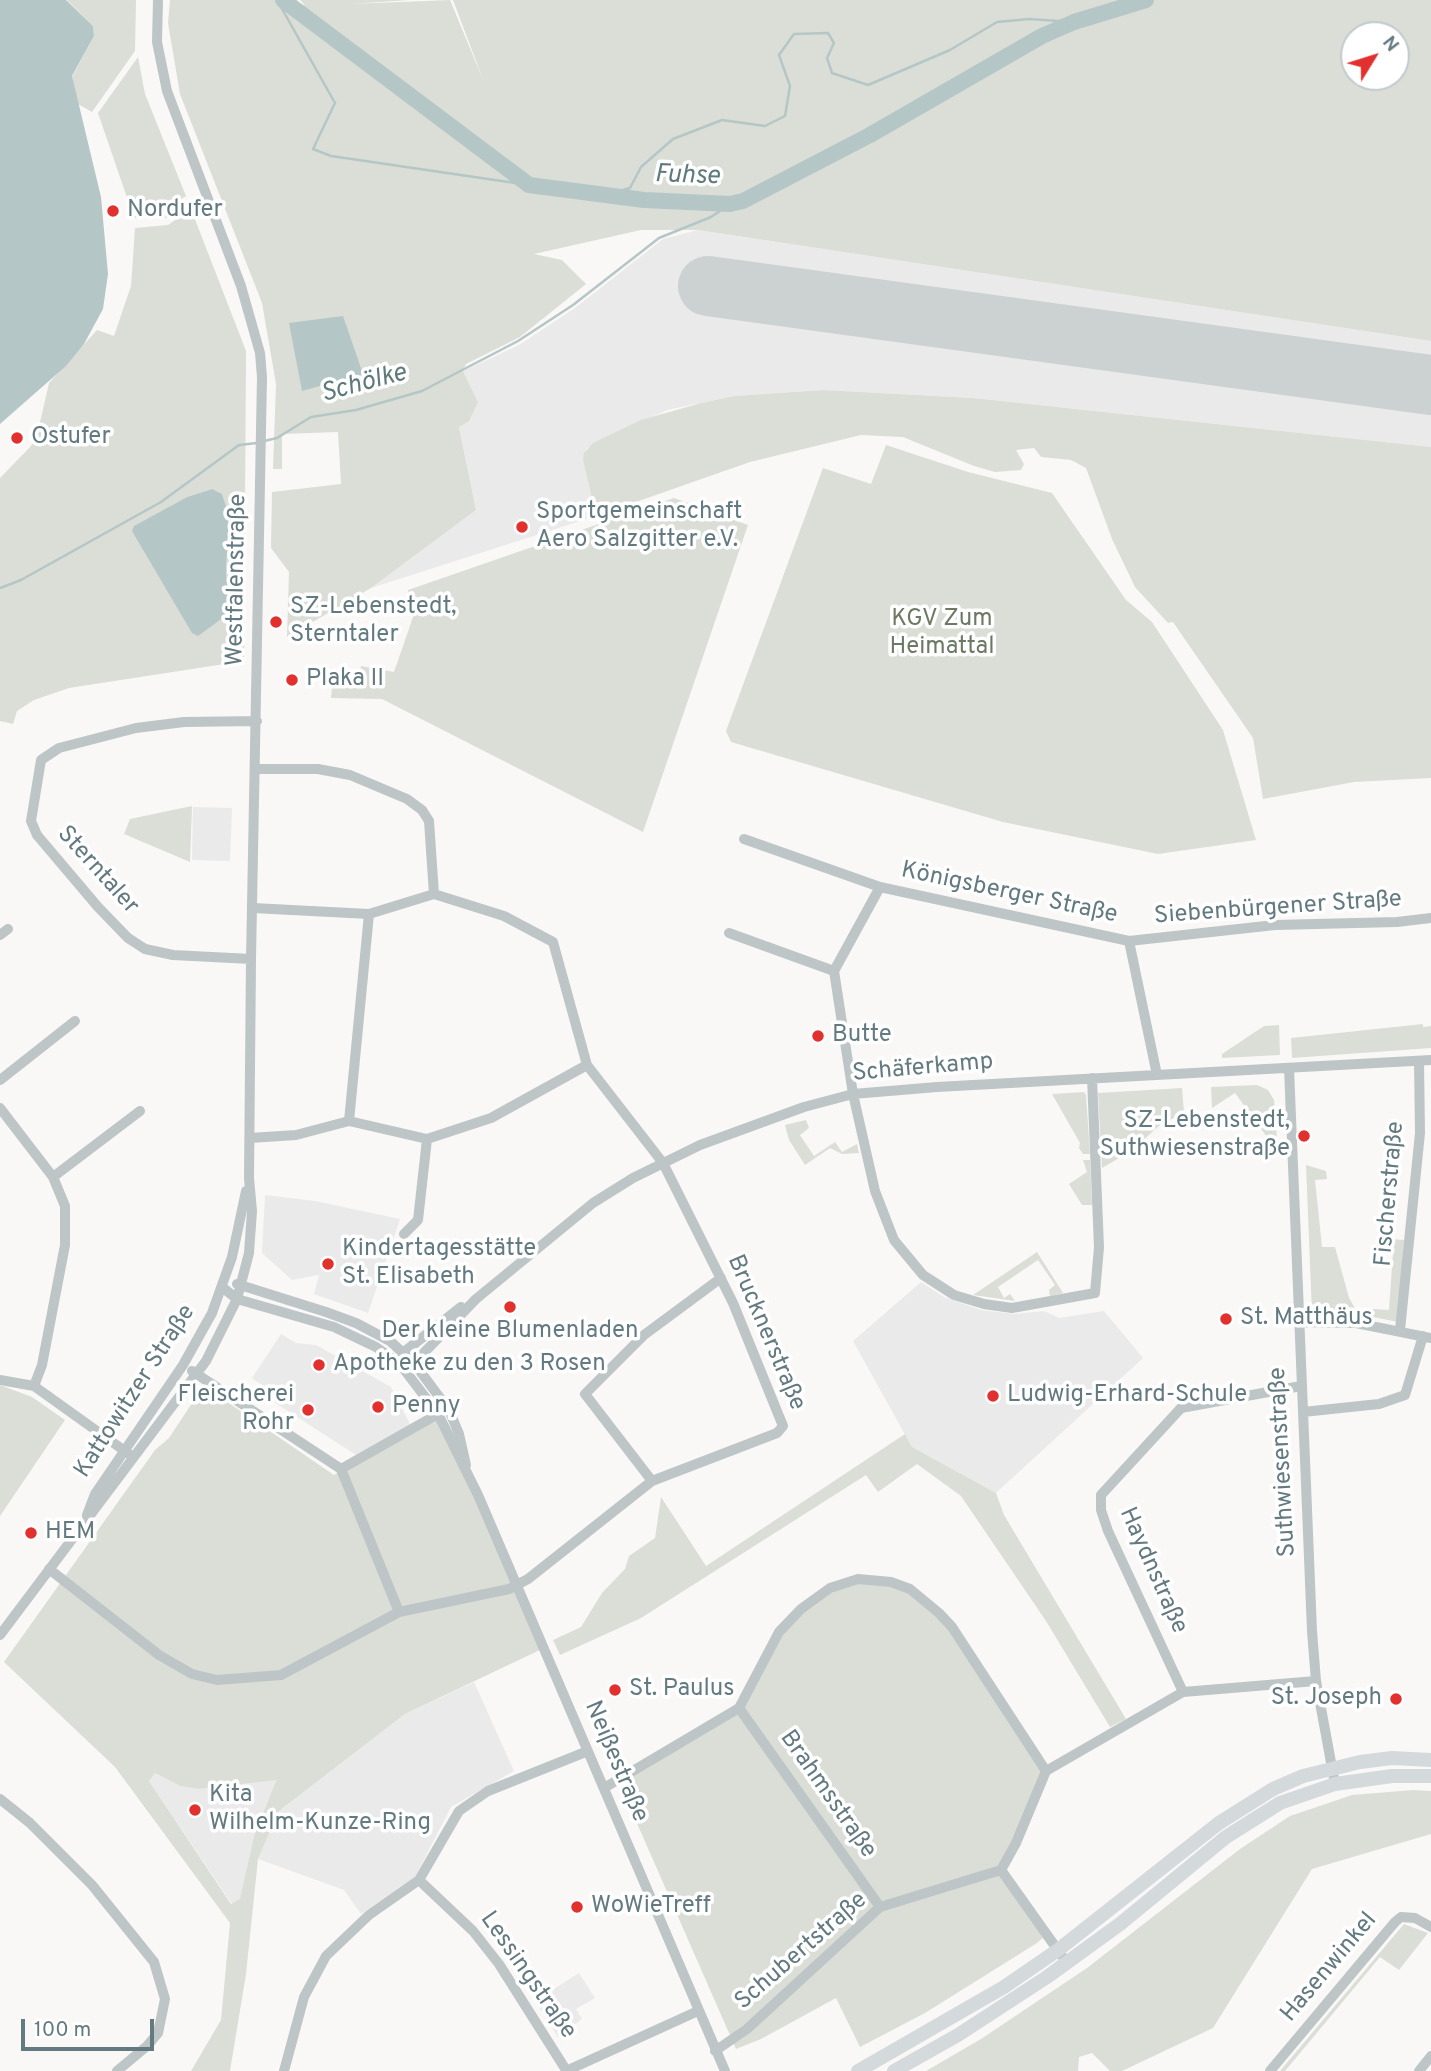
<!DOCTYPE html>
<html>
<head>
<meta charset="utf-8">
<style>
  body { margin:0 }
  #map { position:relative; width:1431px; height:2071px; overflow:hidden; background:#f9f8f6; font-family:Overpass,sans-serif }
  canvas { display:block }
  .north { position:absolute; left:1340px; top:21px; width:70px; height:70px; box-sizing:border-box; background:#fff; border:2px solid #c1cacd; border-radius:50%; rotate:52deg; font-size:19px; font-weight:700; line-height:28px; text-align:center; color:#647a81 }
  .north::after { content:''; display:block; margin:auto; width:24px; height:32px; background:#e1302e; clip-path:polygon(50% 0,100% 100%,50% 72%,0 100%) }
  .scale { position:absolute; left:21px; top:2019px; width:133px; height:32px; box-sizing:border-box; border:4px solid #647a81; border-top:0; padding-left:9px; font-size:21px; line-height:24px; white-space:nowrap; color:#647a81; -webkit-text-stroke:5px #fff; paint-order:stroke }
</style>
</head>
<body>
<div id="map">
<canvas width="1431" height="2071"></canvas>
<div class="north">N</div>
<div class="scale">100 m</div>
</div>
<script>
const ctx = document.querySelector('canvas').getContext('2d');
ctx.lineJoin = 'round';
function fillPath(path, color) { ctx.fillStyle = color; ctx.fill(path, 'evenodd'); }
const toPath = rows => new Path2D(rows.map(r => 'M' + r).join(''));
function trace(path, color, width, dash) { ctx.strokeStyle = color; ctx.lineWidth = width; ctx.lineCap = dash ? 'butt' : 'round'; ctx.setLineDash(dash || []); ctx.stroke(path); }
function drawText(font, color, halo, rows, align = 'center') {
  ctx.font = font + ' Overpass,sans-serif'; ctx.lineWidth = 7; ctx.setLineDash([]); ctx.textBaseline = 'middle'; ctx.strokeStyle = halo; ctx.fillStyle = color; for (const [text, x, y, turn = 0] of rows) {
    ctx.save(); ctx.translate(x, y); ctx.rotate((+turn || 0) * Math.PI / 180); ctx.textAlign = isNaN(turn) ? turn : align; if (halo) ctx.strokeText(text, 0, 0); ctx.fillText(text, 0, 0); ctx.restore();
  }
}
const built = toPath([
  [698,230,1431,341,1431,447,973,398,823,390,734,396,667,410,587,448,583,460,596,516,371,588,476,510,459,426,478,402,463,371,519,345,575,308,663,239],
  [193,807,232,808,230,861,192,860],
  [265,1195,315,1201,400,1219,368,1313,314,1294,319,1275,292,1280,262,1253],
  [921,1282,944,1297,981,1310,1015,1314,1044,1311,1059,1318,1104,1311,1143,1358,996,1493,912,1447,853,1341],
  [281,1334,296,1343,316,1345,391,1387,411,1426,356,1455,274,1402,277,1396,252,1378],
  [474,1682,514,1771,451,1807,415,1877,361,1914,344,1890,258,1859,279,1811,405,1714],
  [155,1773,180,1786,199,1789,276,1779,254,1836,240,1900,232,1904,149,1781],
  [579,1973,595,1998,576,2009,582,2019,558,2037,535,2001]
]);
const green = toPath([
  [67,0,136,0,135,51,92,112,78,104,72,77,94,36,93,26],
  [170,0,282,0,305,5,300,0,410,0,350,4,450,0,484,82,453,0,1431,0,1431,341,698,230,641,230,534,254,562,260,586,284,520,337,466,364,463,371,478,402,469,421,459,427,476,510,371,588,287,637,289,572,271,548,272,492,341,484,338,432,282,434,282,469,273,469,276,384,262,303,180,94,168,23],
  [1354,35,1396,35,1396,77,1354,77],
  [138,57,145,94,186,196,175,203,169,218,134,218,98,113],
  [191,209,246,351,244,661,69,688,34,700,17,711,13,724,0,721,0,478,31,446,38,431,49,383,97,330,114,336,131,286,135,228,168,225],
  [212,489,229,516,226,572,230,605,135,526,187,497],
  [823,390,973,398,1431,447,1431,778,1354,782,1263,799,1253,738,1173,622,1168,623,1135,587,1112,539,1086,468,1071,460,1041,457,1034,448,1016,450,1024,464,1021,470,995,472,974,466,903,437,861,435,750,462,596,516,583,460,584,453,593,443,641,420,701,403,734,396],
  [886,445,968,472,1052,493,1126,600,1152,622,1223,730,1256,840,1158,854,1003,822,731,742,726,731,823,468,871,484],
  [674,498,748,525,643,832,382,699,331,698,333,675,357,682,361,666,394,672,413,617,408,590],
  [192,806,190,862,124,834,130,819],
  [1423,1024,1423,1027,1431,1026,1431,1048,1292,1058,1291,1038],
  [1279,1025,1280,1055,1222,1058,1222,1054,1264,1026],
  [1257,1085,1268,1090,1274,1100,1278,1152,1235,1093,1212,1108,1211,1087],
  [1182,1088,1184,1113,1160,1125,1131,1151,1102,1168,1098,1093],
  [1084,1092,1086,1095,1090,1154,1083,1154,1079,1148,1080,1143,1052,1094],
  [806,1120,809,1128,800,1135,814,1156,835,1142,842,1152,857,1144,859,1153,842,1154,830,1148,805,1165,789,1140,785,1125],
  [1083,1160,1090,1160,1092,1205,1082,1205,1069,1184,1087,1172],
  [1306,1165,1326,1171,1327,1179,1315,1180,1322,1247,1335,1247,1349,1298,1360,1317,1325,1317,1312,1313],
  [1377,1238,1404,1240,1398,1322,1373,1317,1373,1309,1389,1310,1393,1252,1392,1244,1376,1242],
  [1037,1252,1063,1293,1050,1296,1049,1290,1055,1285,1038,1260,998,1287,1004,1298,1010,1294,1015,1301,973,1295],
  [0,1385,32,1397,65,1420,0,1516],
  [200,1391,214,1393,334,1475,438,1414,542,1649,405,1714,279,1811,258,1859,246,1974,230,2071,191,2071,221,2020,230,1923,115,1767,4,1662,155,1450,169,1438],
  [155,1773,180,1786,199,1789,276,1780,254,1836,240,1899,231,1904,149,1781],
  [905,1434,912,1447,996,1493,1004,1515,1126,1719,1110,1727,1046,1621,961,1496,917,1464,878,1492,866,1475,641,1618,560,1655,553,1640,581,1627,602,1593,625,1569,629,1556,655,1538,661,1497,706,1566],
  [858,1579,910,1589,952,1627,1046,1771,1001,1870,1047,1934,1037,1943,925,2013,860,2047,836,1998,761,2039,736,2049,618,1780,739,1708,758,1668,801,1609],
  [1413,1790,1431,1791,1431,1834,1312,1869,1213,2028,1122,2071,1110,2071,1092,2053,1079,2057,1078,2071,926,2071,981,2039,1087,1968,1240,1849,1290,1816,1352,1795],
  [1404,1924,1428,1933,1399,1970,1380,1957,1285,2071,1280,2071]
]);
const water = toPath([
  [0,0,66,0,93,26,94,36,72,76,101,197,108,274,103,309,84,344,66,366,0,424],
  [343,316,363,374,302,391,289,323],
  [212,489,222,494,229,516,226,572,230,605,228,614,198,636,192,633,132,531,134,526,187,497]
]);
const stream = toPath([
  [277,0,335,103,313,149,331,156,529,185],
  [606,195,630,188,641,167,673,139,722,120,765,126,785,116,790,86,779,55,794,34,828,33,834,43,827,58,832,73,868,85,950,50,997,22,1029,19,1074,22],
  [264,441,277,438,311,417,356,410,422,391,518,341,573,305,659,238,711,217,730,204],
  [0,588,21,580,161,502,239,445,257,443]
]);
const river = toPath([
  [283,0,529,185,644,200,730,204,743,201,870,135,1042,36,1074,22,1146,0]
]);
const runway = toPath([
  [708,286,1431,385]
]);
const minor = toPath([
  [255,769,318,769,350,775,407,799,422,810,429,821,434,894],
  [744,839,880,887],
  [729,933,834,971],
  [0,935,8,929],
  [1129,941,1275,925,1397,922,1431,918],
  [251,959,173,955,145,949,128,938,98,907,37,835,31,821,41,760,59,748,136,728,184,722,257,721],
  [1289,1068,1312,1631,1316,1681,1335,1784],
  [1092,1078,1099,1247,1095,1293,1012,1308,984,1304,954,1295,923,1275,894,1240,875,1191,853,1094,834,971,880,887,1129,941,1157,1075],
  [0,1080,75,1021],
  [0,1108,53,1177,65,1206,65,1245,42,1365,34,1386],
  [349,1121,369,914],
  [250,1138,296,1135,349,1121,427,1139,491,1118,587,1065],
  [53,1177,140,1111],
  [404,1234,418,1220,427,1139],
  [237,1284,326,1312,356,1323,390,1341,414,1363,449,1410,459,1434,466,1465],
  [222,1287,237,1299,334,1327,376,1347,400,1364,438,1414,478,1495,725,2071],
  [1299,1322,1356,1323,1431,1338],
  [1400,1330,1420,1133,1419,1061],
  [402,1357,404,1352,461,1307],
  [414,1363,476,1299,593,1203,633,1178,700,1145,804,1107,853,1094,937,1087,1431,1060],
  [192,1371,341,1469,399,1612],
  [0,1380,34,1386,129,1454],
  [1303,1412,1379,1404,1405,1395,1423,1336],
  [341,1469,438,1414],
  [652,1481,585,1394,644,1335,721,1278],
  [87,1515,95,1494,183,1365,212,1313,232,1257,246,1191],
  [49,1569,159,1655,192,1674,217,1680,281,1675,399,1612,509,1589,528,1579,652,1481,777,1433,783,1426,733,1303,663,1163,587,1065,553,942,504,916,434,894,369,914,253,908],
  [0,1635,206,1361,237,1299,249,1253,252,1211,249,1178,251,959,262,377,260,353,241,286,167,91,157,42,158,0],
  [1183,1692,1108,1531,1101,1510,1101,1495,1181,1408,1301,1386],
  [739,1708,880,1907],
  [604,1788,739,1708,779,1632,801,1609,830,1588,858,1579,891,1582,910,1589,939,1613,952,1627,1046,1771],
  [0,1799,30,1823,92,1885,154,1962,165,1999,158,2033,147,2046,117,2071],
  [1001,1870,1062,1956],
  [419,1880,473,1931,499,1964,566,2070],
  [715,2051,747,2029,880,1907,1001,1870,1016,1843,1046,1771,1183,1692,1316,1681],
  [284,2071,304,1997,326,1956,369,1915,419,1880,459,1811,488,1791,588,1751],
  [566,2071,698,2011],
  [1270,2071,1395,1922,1401,1917,1415,1918,1431,1927],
  [1419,2071,1431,2056]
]);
const major = toPath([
  [858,2071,1004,1987,1058,1950,1219,1823,1273,1789,1303,1776,1360,1762,1392,1758,1431,1760],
  [894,2071,958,2035,1047,1977,1120,1924,1226,1837,1280,1803,1335,1784,1392,1776,1431,1776]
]);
const markers = [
  [113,211,7,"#e1302e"],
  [17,438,7,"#e1302e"],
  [522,527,7,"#e1302e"],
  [276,622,7,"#e1302e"],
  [292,680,7,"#e1302e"],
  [818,1036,7,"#e1302e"],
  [1304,1136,7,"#e1302e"],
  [328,1264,7,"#e1302e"],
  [510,1307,7,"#e1302e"],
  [1226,1319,7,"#e1302e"],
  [319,1365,7,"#e1302e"],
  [993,1396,7,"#e1302e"],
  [378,1407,7,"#e1302e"],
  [308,1410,7,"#e1302e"],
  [31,1533,7,"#e1302e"],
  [615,1690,7,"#e1302e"],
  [1396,1699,7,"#e1302e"],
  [195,1810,7,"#e1302e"],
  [577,1907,7,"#e1302e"]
];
const poiNames = [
  ["Nordufer",127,211],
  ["Ostufer",31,438],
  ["Sportgemeinschaft",536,513],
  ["Aero Salzgitter e.V.",536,541],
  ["SZ-Lebenstedt,",290,608],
  ["Sterntaler",290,636],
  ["Plaka II",306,680],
  ["Butte",832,1036],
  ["SZ-Lebenstedt,",1290,1122,"right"],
  ["Suthwiesenstraße",1290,1150,"right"],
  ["Kindertagesstätte",342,1250],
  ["St. Elisabeth",342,1278],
  ["St. Matthäus",1240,1319],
  ["Der kleine Blumenladen",510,1332,"center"],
  ["Apotheke zu den 3 Rosen",333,1365],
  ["Fleischerei",294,1396,"right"],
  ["Rohr",294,1424,"right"],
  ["Ludwig-Erhard-Schule",1007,1396],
  ["Penny",392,1407],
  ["HEM",45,1533],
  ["St. Paulus",629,1690],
  ["St. Joseph",1382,1699,"right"],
  ["Kita",209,1796],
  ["Wilhelm-Kunze-Ring",209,1824],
  ["WoWieTreff",591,1907]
];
const streetNames = [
  ["Westfalenstraße",238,580,-89],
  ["Sterntaler",97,871,48],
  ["Königsberger Straße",1009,894,12],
  ["Siebenbürgener Straße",1278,909,-4],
  ["Schäferkamp",923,1069,-5],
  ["Fischerstraße",1391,1194,-85],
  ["Brucknerstraße",765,1333,67],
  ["Kattowitzer Straße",136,1392,-57],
  ["Suthwiesenstraße",1284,1462,-93],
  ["Haydnstraße",1152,1571,66],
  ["Neißestraße",615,1762,67],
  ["Brahmsstraße",827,1795,55],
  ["Schubertstraße",802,1952,-41],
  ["Hasenwinkel",1330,1968,-50],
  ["Lessingstraße",527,1976,55]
];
const parkNames = [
  ["KGV Zum",942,620],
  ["Heimattal",942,648]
];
const waterNames = [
  ["Fuhse",687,177,2],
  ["Schölke",364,385,-15]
];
fillPath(built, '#eaeaea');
fillPath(green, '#daded6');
fillPath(water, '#b5c6c7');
trace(stream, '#b5c6c7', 2.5);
trace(river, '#b5c6c7', 16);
trace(runway, '#ccd1d2', 60);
trace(minor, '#bdc5c7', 10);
trace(major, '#d4d9dc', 14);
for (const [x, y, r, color] of markers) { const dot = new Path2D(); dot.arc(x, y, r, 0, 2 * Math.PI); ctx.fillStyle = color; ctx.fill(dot); trace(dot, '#fff', 2.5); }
drawText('24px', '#647a81', '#fff', poiNames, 'left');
drawText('24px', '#647a81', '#fff', streetNames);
drawText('24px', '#6c7963', '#fff', parkNames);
drawText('italic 26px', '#5f7a7b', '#fff', waterNames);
</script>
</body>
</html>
